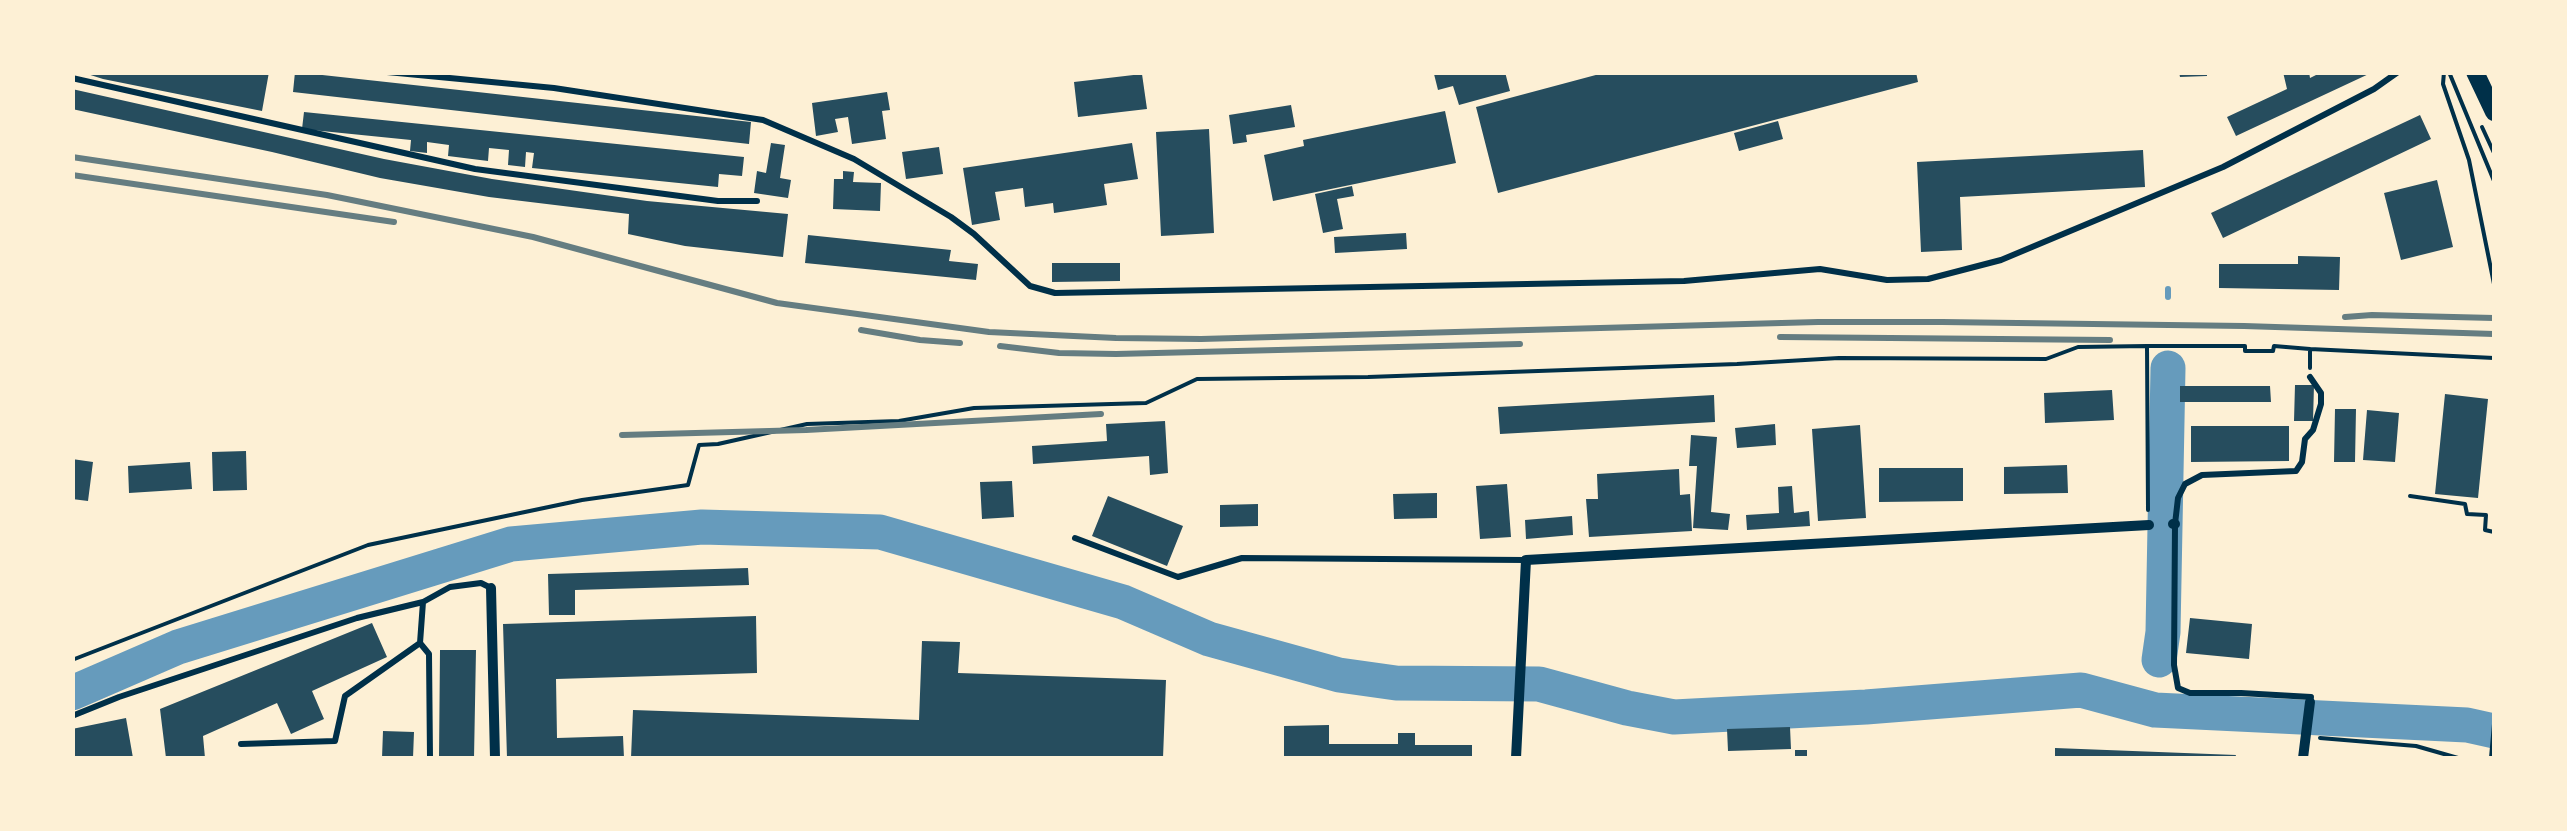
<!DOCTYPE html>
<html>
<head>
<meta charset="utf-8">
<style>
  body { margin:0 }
  #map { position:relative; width:2567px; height:831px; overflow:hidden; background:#fdf0d5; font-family:Arial,sans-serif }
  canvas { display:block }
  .frame { position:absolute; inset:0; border:75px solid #fdf0d5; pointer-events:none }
</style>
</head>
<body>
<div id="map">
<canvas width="2567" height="831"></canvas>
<div class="frame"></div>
</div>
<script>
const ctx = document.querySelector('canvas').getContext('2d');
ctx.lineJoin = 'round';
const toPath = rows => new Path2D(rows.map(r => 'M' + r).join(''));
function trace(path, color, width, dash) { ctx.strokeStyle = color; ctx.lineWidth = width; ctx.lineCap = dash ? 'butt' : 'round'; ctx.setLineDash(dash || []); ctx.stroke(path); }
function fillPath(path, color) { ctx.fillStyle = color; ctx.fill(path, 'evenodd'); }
const stream = toPath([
  [2168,297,2168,289]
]);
const river = toPath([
  [2159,660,2163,632,2168,368],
  [72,693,178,647,511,544,702,527,880,532,1123,602,1209,639,1339,675,1396,683,1539,684,1627,708,1674,717,1866,707,2081,690,2155,710,2467,725,2494,731]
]);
const building = toPath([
  [81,72,269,72,262,111,103,79],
  [295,72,751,122,749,144,293,92],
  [1439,72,1505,72,1510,91,1459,105,1453,86,1438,90,1434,74],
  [1607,72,1916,72,1918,82,1498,193,1476,107],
  [2179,72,2207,72,2207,76,2180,77],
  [2283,72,2309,72,2310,78,2322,72,2373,72,2236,136,2227,117,2287,89],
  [1142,74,1147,109,1078,117,1074,82],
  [72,89,384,159,492,179,647,201,788,214,783,257,685,246,628,234,629,214,489,197,380,178,272,152,72,109],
  [887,92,890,110,882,111,886,139,852,144,848,117,835,119,838,132,816,136,812,103],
  [1291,105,1295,127,1246,135,1247,142,1233,144,1229,115],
  [1445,111,1456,163,1273,201,1264,155,1304,146,1303,140],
  [304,112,744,157,742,176,719,174,718,187,532,168,534,153,526,152,525,167,508,165,509,150,489,148,488,161,448,156,449,145,427,142,427,153,410,151,411,140,302,129],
  [2420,115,2431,139,2223,238,2211,213],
  [1778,121,1783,139,1739,151,1734,133],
  [1209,129,1214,233,1161,236,1156,132],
  [771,143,785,145,780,178,791,180,788,198,754,193,757,171,766,173],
  [1132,143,1138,179,1104,184,1107,205,1054,213,1053,203,1025,207,1023,188,995,192,1000,220,972,225,963,168],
  [939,147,943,174,906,179,902,152],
  [2143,150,2145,187,1960,197,1962,250,1921,252,1917,162],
  [843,171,854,172,853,182,881,183,880,211,833,209,834,179,843,179],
  [2437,180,2453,247,2401,260,2384,193],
  [1352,186,1354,196,1337,199,1343,229,1323,233,1315,194],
  [1406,233,1407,249,1335,253,1334,237],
  [808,235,951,250,949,261,978,264,976,280,805,263],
  [2298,256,2340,257,2339,290,2219,288,2219,264,2298,264],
  [1052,263,1120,263,1120,281,1052,282],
  [2295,385,2314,385,2313,421,2294,421],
  [2180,386,2270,386,2271,402,2180,402],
  [2112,390,2114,420,2045,423,2044,393],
  [2445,394,2488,399,2478,498,2435,494],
  [1714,395,1715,422,1500,434,1498,407],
  [2335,409,2356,409,2355,462,2334,462],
  [2367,410,2399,413,2395,462,2363,460],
  [1165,421,1168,473,1150,475,1149,456,1033,464,1032,446,1107,441,1106,424],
  [1775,424,1776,445,1737,448,1735,428],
  [1860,425,1866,518,1818,521,1812,429],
  [2191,426,2289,426,2289,461,2191,462],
  [1691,435,1717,437,1711,512,1730,514,1728,530,1693,528,1697,466,1689,466],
  [246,451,247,490,213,491,212,452],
  [72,459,93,462,88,501,72,499],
  [190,462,192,489,129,493,128,466],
  [2067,465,2068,493,2004,494,2004,467],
  [1879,468,1963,468,1963,501,1879,502],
  [1679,469,1680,495,1690,494,1692,531,1589,537,1586,499,1598,499,1597,474],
  [1012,481,1014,517,982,519,980,482],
  [1507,484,1511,537,1480,539,1476,486],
  [1792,486,1794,513,1809,511,1810,526,1747,530,1746,515,1779,513,1778,487],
  [1437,493,1437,518,1394,519,1393,494],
  [1108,496,1183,526,1167,566,1092,536],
  [1258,504,1258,526,1220,527,1220,505],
  [1572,516,1573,535,1526,539,1525,520],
  [748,568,749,585,575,590,575,615,549,615,548,574],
  [756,616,757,673,556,679,557,738,623,736,624,758,507,758,503,624],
  [2190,618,2252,624,2249,659,2186,653],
  [372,623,387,657,312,691,324,719,291,734,277,703,203,736,205,758,166,758,160,709],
  [922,641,960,642,958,673,1166,680,1163,758,631,758,633,710,919,720],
  [440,650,476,650,474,758,439,758],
  [126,718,133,758,72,758,72,729],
  [1329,725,1329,744,1398,744,1398,733,1415,733,1415,745,1472,745,1472,758,1284,758,1284,726],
  [1790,727,1791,749,1728,751,1727,729],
  [383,731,414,732,413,758,382,758],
  [2055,748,2236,755,2235,758,2055,758],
  [1795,750,1807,750,1807,758,1795,758]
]);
const path = toPath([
  [2444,72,2443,84,2469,160,2494,284],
  [2449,72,2494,181],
  [2482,127,2494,153],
  [2310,368,2310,349,2494,358],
  [2410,496,2465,504,2467,514,2486,515,2485,530,2494,532],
  [2148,510,2147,346,2245,346,2245,351,2273,351,2274,346,2310,349],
  [72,660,368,545,582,500,688,485,699,445,718,444,807,424,899,421,974,408,1146,403,1197,379,1368,377,1737,364,1839,358,2046,359,2078,347,2147,346],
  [2320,738,2416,746,2458,758],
  [2491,758,2494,724]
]);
const service = toPath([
  [387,72,554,88,763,120,854,159,951,217,974,234,1030,286,1055,293,1684,281,1820,269,1887,280,1928,279,2001,260,2223,167,2374,89,2398,72],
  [72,78,475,169,718,201,757,201],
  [2310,377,2321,393,2321,404,2313,430,2305,439,2302,462,2296,471,2202,475,2185,484,2178,498,2175,524,2174,665,2178,688,2190,693,2241,693,2311,697],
  [1075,538,1178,577,1242,558,1525,560],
  [420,643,423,602],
  [72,716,119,697,357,618,423,602,450,587,481,583,491,588],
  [241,744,335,741,345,696,420,643,429,654,430,758]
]);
const minor = toPath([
  [2173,524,2175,524],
  [491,588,495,758],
  [1516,758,1526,560,2149,525],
  [2303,758,2310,702]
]);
const secondary = toPath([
  [2475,72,2494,112]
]);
const rail = toPath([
  [72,157,327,195,533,237,777,303,989,332,1116,338,1201,339,1818,322,1942,322,2244,326,2494,334],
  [72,175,394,222],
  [2345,317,2372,315,2494,318],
  [861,330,920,340,960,343],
  [1780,337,2110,340],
  [1000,346,1059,353,1116,354,1520,344],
  [622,435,806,430,1101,414]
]);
trace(stream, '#669bbc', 6);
trace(river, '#669bbc', 35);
fillPath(building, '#264d5e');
trace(path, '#003049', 4);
trace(service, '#003049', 6);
trace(minor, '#003049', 10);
trace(secondary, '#003049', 18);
trace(rail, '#657d81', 6);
</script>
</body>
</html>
